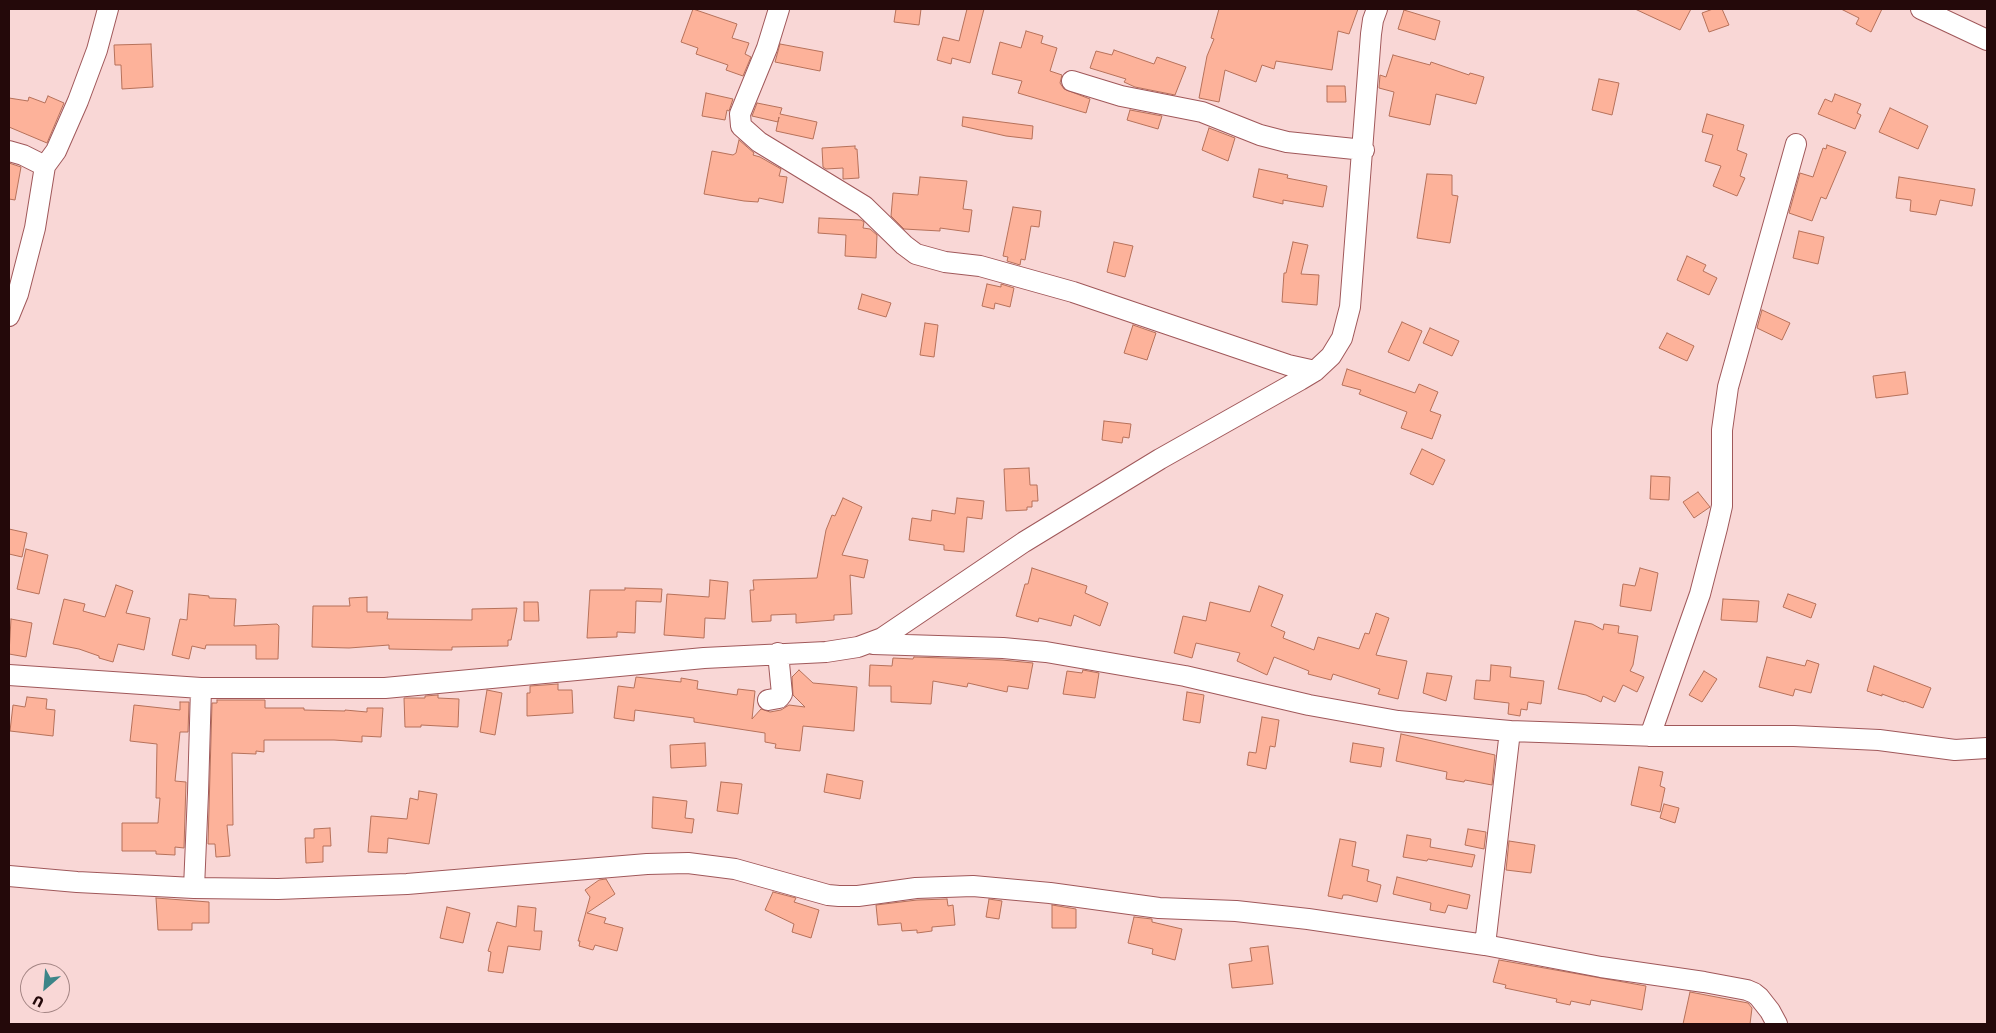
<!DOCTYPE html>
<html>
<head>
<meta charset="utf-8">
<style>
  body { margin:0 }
  #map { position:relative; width:1996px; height:1033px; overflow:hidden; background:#f9d7d6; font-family:Rubik,sans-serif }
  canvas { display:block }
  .frame { position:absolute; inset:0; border:10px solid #24090a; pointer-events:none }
  .north { position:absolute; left:20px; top:963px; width:50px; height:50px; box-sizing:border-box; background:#f9d7d6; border:1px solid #a48584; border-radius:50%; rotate:207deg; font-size:14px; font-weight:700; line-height:20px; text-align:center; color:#24090a }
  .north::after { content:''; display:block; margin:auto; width:18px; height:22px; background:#3d8588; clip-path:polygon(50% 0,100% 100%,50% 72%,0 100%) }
</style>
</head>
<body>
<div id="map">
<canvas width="1996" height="1033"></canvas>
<div class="frame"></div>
<div class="north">U</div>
</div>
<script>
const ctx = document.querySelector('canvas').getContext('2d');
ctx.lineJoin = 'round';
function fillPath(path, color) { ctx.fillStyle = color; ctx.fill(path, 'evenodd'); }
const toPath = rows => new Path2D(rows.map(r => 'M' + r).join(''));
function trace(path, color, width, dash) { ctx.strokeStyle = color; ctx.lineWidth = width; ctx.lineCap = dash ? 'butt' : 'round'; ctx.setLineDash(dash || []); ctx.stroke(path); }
const building = toPath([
  [693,9,737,24,732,38,749,43,745,54,751,57,743,76,726,70,728,65,696,54,698,48,681,42,693,9],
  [896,9,921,9,919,25,894,22,896,9],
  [967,9,984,9,970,63,952,58,951,64,937,60,943,37,959,41,967,9],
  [1219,9,1358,9,1349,34,1338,31,1332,70,1276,61,1274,69,1262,65,1256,82,1225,70,1219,102,1199,98,1207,56,1214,39,1211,38,1219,9],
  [1635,9,1691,9,1680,30,1635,9],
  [1713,9,1722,9,1729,25,1709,32,1702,13,1713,9],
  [1841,9,1882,9,1871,32,1856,24,1859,18,1841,9],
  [1404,10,1440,21,1435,40,1398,29,1404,10],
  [1026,31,1043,36,1041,43,1057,48,1050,71,1062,75,1060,83,1064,89,1090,99,1086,113,1018,93,1022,81,992,74,1000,42,1021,48,1026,31],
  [151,44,153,87,122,89,121,65,115,65,114,45,151,44],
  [780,44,823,52,820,71,775,62,780,44],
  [1114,50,1154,64,1157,57,1186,67,1175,95,1135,87,1124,82,1126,79,1090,68,1096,51,1112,55,1114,50],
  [1393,55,1430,65,1431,62,1469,75,1470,73,1484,77,1476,104,1436,94,1430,125,1389,116,1394,92,1379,88,1380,75,1386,77,1393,55],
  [1599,79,1619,83,1612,115,1592,110,1599,79],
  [1327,86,1345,86,1346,102,1327,102,1327,86],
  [706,93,733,99,729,111,727,110,725,120,702,116,706,93],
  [1835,94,1861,104,1857,113,1861,115,1855,129,1818,114,1825,99,1832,102,1835,94],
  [48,96,64,103,47,143,9,127,9,98,28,101,29,97,45,103,48,96],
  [757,103,782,108,780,114,817,122,813,139,776,131,779,117,778,122,752,116,757,103],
  [1890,108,1928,126,1918,149,1879,132,1890,108],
  [1130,110,1162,116,1158,129,1127,120,1130,110],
  [1707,114,1744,125,1737,150,1747,154,1740,176,1745,178,1737,196,1713,186,1721,166,1705,161,1713,135,1702,132,1707,114],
  [963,117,1033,126,1032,139,1006,136,962,126,963,117],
  [1209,128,1235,138,1228,161,1202,150,1209,128],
  [739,140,754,153,753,155,760,157,781,169,779,176,787,177,783,203,759,198,758,202,744,201,704,194,712,151,733,155,736,153,739,140],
  [1827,145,1846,152,1826,199,1821,197,1812,221,1789,213,1800,173,1813,177,1823,148,1826,149,1827,145],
  [855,146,855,149,857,149,859,178,843,179,843,168,826,169,823,167,822,148,855,146],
  [9,163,21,167,15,200,9,199,9,163],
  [1259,169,1288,175,1287,178,1327,186,1323,207,1283,200,1283,204,1253,197,1259,169],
  [1427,174,1452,175,1452,195,1458,196,1450,243,1417,238,1427,174],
  [920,177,967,181,963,209,972,210,969,232,940,228,940,231,904,229,891,216,893,193,918,195,920,177],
  [1899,177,1975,189,1972,206,1940,200,1936,215,1910,211,1911,200,1896,198,1899,177],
  [1013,207,1041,211,1039,227,1031,226,1025,260,1021,259,1020,265,1007,261,1008,257,1003,256,1013,207],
  [819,218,861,220,864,222,863,228,870,229,877,235,876,258,845,256,846,235,818,233,819,218],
  [1799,231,1824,237,1818,264,1793,258,1799,231],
  [1114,242,1133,246,1125,277,1107,272,1114,242],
  [1293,242,1308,245,1301,274,1319,275,1317,305,1282,302,1284,273,1286,273,1293,242],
  [1687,256,1706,265,1703,271,1717,278,1709,295,1677,280,1687,256],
  [987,284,1001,287,1001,284,1014,288,1010,307,995,303,994,309,982,306,987,284],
  [862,294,891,303,886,317,858,309,862,294],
  [1762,310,1790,323,1782,340,1757,328,1762,310],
  [1402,322,1422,331,1409,361,1388,352,1402,322],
  [925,323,938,325,934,357,920,355,925,323],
  [1133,325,1156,333,1147,360,1124,353,1133,325],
  [1430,328,1459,341,1452,356,1423,343,1430,328],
  [1667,333,1694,346,1687,361,1659,348,1667,333],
  [1347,369,1415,393,1419,384,1438,392,1430,411,1441,415,1432,439,1401,428,1407,412,1359,394,1361,390,1342,385,1347,369],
  [1905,372,1908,394,1876,398,1873,376,1905,372],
  [1104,421,1131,424,1129,438,1123,437,1122,443,1102,440,1104,421],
  [1422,449,1445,460,1433,485,1410,474,1422,449],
  [1029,468,1030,485,1037,485,1038,501,1032,501,1032,507,1027,507,1027,510,1006,511,1004,469,1029,468],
  [1651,476,1670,477,1669,500,1650,499,1651,476],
  [1698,492,1710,507,1694,518,1683,502,1698,492],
  [843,498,862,507,842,555,868,560,864,578,850,575,852,614,834,615,834,620,796,623,796,614,771,615,771,621,752,622,750,590,754,590,753,580,817,578,826,530,832,515,835,516,843,498],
  [957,498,984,501,982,519,967,517,964,552,944,550,944,545,909,540,912,518,931,521,932,510,955,514,957,498],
  [9,529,27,533,22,557,9,554,9,529],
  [26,549,48,555,39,594,17,589,26,549],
  [1032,568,1087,586,1085,593,1108,603,1100,626,1074,615,1071,626,1039,618,1038,622,1016,616,1025,584,1028,584,1032,568],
  [1640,568,1658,573,1651,611,1620,606,1623,584,1635,586,1640,568],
  [710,580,728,582,725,619,705,618,704,638,664,635,667,594,709,597,710,580],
  [116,585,133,591,126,613,150,618,144,650,118,644,113,662,99,658,99,656,79,649,53,644,64,599,85,604,83,611,105,617,116,585],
  [1259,586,1283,595,1271,626,1285,632,1283,638,1314,650,1318,637,1359,649,1365,633,1369,634,1376,613,1389,618,1376,655,1407,661,1398,699,1378,694,1380,689,1333,674,1331,680,1308,674,1309,671,1274,657,1267,675,1237,661,1240,653,1196,643,1192,658,1174,653,1183,616,1206,621,1210,602,1250,612,1259,586],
  [625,588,662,589,661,602,636,601,635,633,617,632,617,637,587,638,590,590,625,590,625,588],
  [189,594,209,596,209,598,236,599,234,626,277,624,279,626,278,659,256,659,256,645,206,645,205,649,192,646,189,659,172,655,180,619,187,620,189,594],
  [1788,594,1816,604,1811,618,1783,607,1788,594],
  [367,597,367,612,388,612,387,619,472,620,472,609,517,608,511,640,508,640,508,646,452,647,452,650,441,650,389,649,389,645,349,648,312,647,313,606,350,606,349,598,367,597],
  [1723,599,1759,601,1757,622,1721,620,1723,599],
  [524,602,538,602,539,621,524,621,524,602],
  [11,619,32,623,26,657,9,654,11,619],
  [1575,621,1592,624,1603,630,1604,624,1619,626,1618,633,1638,636,1633,665,1630,671,1644,677,1637,692,1623,685,1615,702,1603,696,1601,702,1586,695,1558,689,1575,621],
  [914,657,1002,660,1033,663,1028,689,1008,686,1007,692,968,683,967,687,933,681,931,704,891,702,891,686,869,686,870,665,892,666,893,658,913,659,914,657],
  [1767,657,1805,666,1807,660,1819,664,1811,693,1795,689,1793,696,1759,687,1767,657],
  [1491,665,1511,667,1510,677,1544,681,1541,704,1528,702,1527,710,1521,709,1520,716,1508,714,1509,703,1474,699,1476,680,1490,681,1491,665],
  [1874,666,1931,688,1923,708,1904,701,1904,702,1882,694,1882,696,1867,691,1874,666],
  [799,670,813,683,857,687,854,731,803,726,800,751,775,748,776,744,765,742,765,733,694,722,694,718,635,710,634,721,614,718,618,686,634,688,636,677,681,682,681,678,698,681,697,689,737,695,738,689,755,691,752,719,761,709,770,712,781,710,789,705,805,707,793,695,792,677,799,670],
  [1083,670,1099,673,1095,698,1063,694,1067,671,1082,673,1083,670],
  [1704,671,1717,679,1702,702,1689,695,1704,671],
  [1427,673,1452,676,1446,701,1423,693,1427,673],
  [558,684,558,690,572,690,573,713,527,716,527,693,530,693,530,686,558,684],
  [487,690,502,693,495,735,480,732,487,690],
  [1187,692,1204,695,1200,723,1183,720,1187,692],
  [438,695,438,698,459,699,458,727,421,725,421,727,405,727,404,698,425,698,425,696,438,695],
  [27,697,47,699,46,709,55,710,53,736,10,731,13,705,25,707,27,697],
  [217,700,265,700,265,708,304,708,304,710,345,711,345,710,367,712,367,708,383,708,381,737,362,736,362,742,334,740,264,740,264,752,256,751,256,754,232,753,233,825,227,825,230,856,216,857,215,844,208,844,212,703,217,703,217,700],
  [180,702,189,702,188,732,180,732,175,781,186,782,184,848,175,847,175,855,156,854,156,851,122,851,122,823,158,823,160,798,156,798,157,744,130,741,134,705,180,710,180,702],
  [1262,717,1279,720,1275,747,1270,746,1266,769,1247,765,1249,752,1256,753,1262,717],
  [1401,734,1495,755,1492,785,1465,780,1464,782,1446,779,1447,772,1396,761,1401,734],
  [705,743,706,766,671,768,670,745,705,743],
  [1353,743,1384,748,1381,767,1350,762,1353,743],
  [1639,767,1663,772,1660,786,1665,788,1660,812,1631,805,1639,767],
  [827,774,863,781,860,799,824,792,827,774],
  [721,782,742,784,738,814,717,811,721,782],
  [419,791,437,794,429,844,388,838,387,853,368,852,371,816,407,819,410,798,418,800,419,791],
  [653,797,687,801,685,818,694,819,692,833,652,828,653,797],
  [1664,804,1679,808,1675,823,1660,818,1664,804],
  [330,828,331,846,323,846,323,862,306,863,305,838,314,838,314,829,330,828],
  [1468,829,1486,832,1484,849,1465,845,1468,829],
  [1407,835,1431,839,1430,847,1475,855,1472,867,1428,859,1427,861,1403,857,1407,835],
  [1340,839,1356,842,1352,866,1369,870,1367,881,1381,885,1377,902,1348,895,1343,895,1342,899,1328,896,1340,839],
  [1509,841,1535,845,1531,873,1506,870,1509,841],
  [1397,877,1470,895,1467,909,1448,905,1445,913,1430,910,1431,903,1393,894,1397,877],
  [606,879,615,894,587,913,606,918,604,923,623,928,617,951,595,945,593,950,579,946,580,941,578,941,590,897,585,890,599,880,606,879],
  [773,892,796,898,794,902,819,910,811,938,792,932,794,924,765,910,773,892],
  [156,898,209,902,209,923,192,923,192,930,158,930,156,898],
  [947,899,948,906,953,905,955,925,932,927,932,931,917,933,917,930,902,931,901,923,878,925,876,905,917,900,947,899],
  [989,899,1002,901,999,919,986,917,989,899],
  [1052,905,1076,909,1076,928,1052,928,1052,905],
  [518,906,536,908,534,931,542,931,540,950,508,946,503,973,488,971,491,952,488,951,497,922,516,927,518,906],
  [447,907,470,913,463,943,440,938,447,907],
  [1134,917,1152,919,1152,922,1182,929,1175,960,1152,954,1153,949,1128,943,1134,917],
  [1268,946,1273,984,1232,988,1229,964,1252,961,1250,948,1268,946],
  [1499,960,1646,986,1642,1010,1591,1000,1590,1005,1571,1001,1570,1005,1556,1002,1557,999,1505,988,1506,985,1493,982,1499,960],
  [1690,992,1748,1003,1752,1008,1750,1024,1683,1024,1690,992]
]);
const minor = toPath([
  [779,9,767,48,740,114,741,126,759,142,864,206,904,245,916,254,945,262,980,266,1073,292,1288,365,1315,371],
  [1921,9,1987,40],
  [1072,81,1121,96,1202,112,1260,135,1287,142,1364,150],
  [9,151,23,155,45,166,35,228,18,294,9,316],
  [45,166,56,151,78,101,97,50,108,9],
  [873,644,1003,648,1046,652,1185,676,1309,705,1398,721,1510,731,1657,736,1794,736,1879,740,1955,750,1987,748],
  [9,675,201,688,385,688,704,658,826,652,858,647,882,638,1024,542,1160,459,1300,380,1315,371,1331,356,1342,338,1350,307,1371,34,1373,20,1377,9],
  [768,700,779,698,782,694,778,653],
  [1650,736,1700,594,1717,528,1722,506,1722,430,1728,387,1796,144],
  [9,876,77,882,194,888,278,889,407,884,647,864,688,863,735,869,828,895,839,896,858,896,916,888,973,886,1050,893,1159,908,1236,911,1308,919,1485,945,1601,967,1704,982,1747,990,1754,993,1759,997,1770,1011,1777,1024],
  [194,888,198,793,201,688],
  [1485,945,1510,731]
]);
fillPath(building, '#fdb29a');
trace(building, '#b6715a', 1);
trace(minor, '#a0585a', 22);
trace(minor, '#fff', 20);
</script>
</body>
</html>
